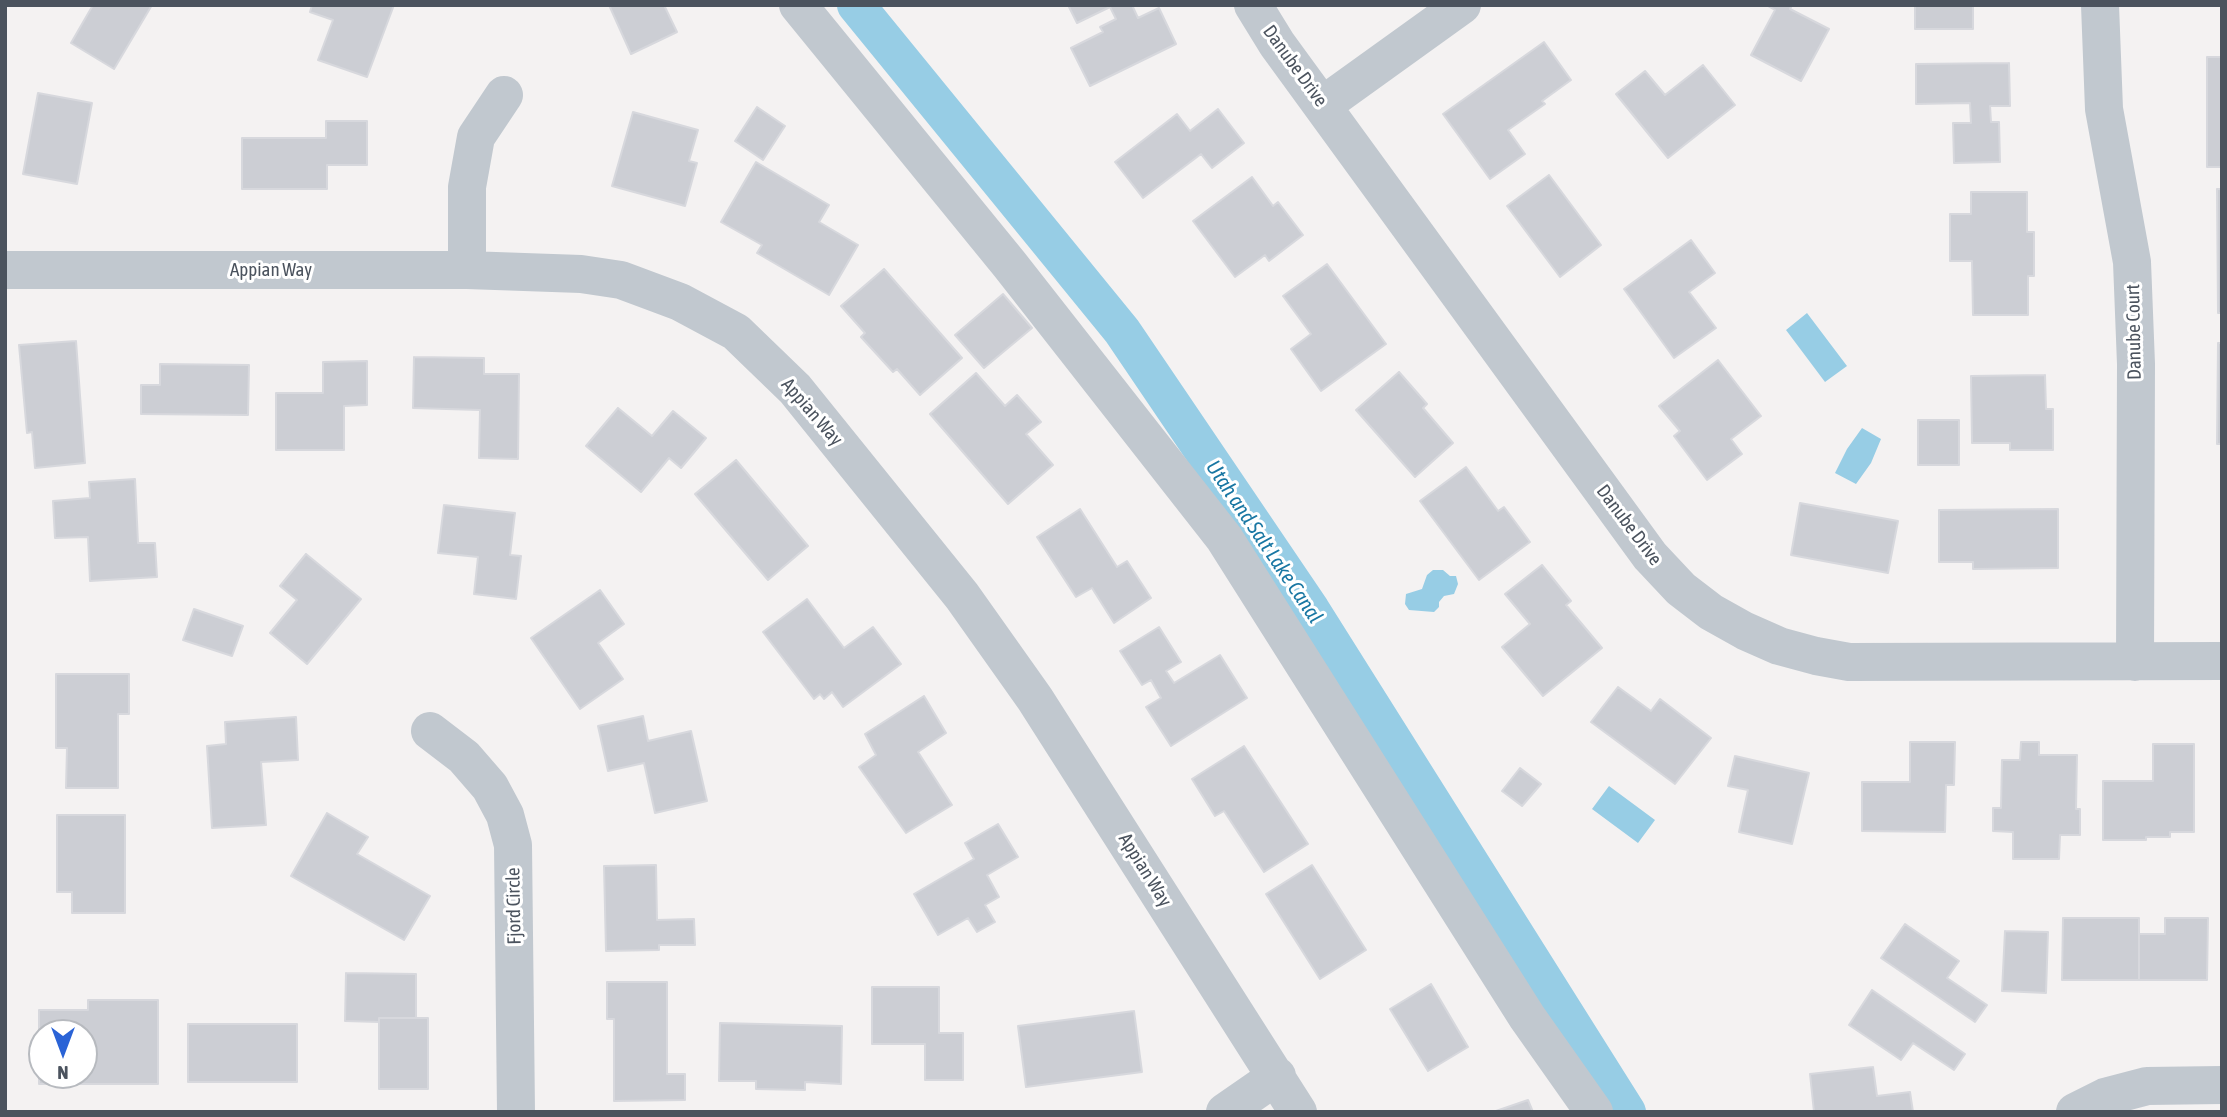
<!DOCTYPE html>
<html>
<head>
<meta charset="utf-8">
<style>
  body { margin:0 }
  #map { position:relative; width:2227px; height:1117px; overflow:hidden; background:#f4f2f2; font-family:"Asap Condensed",sans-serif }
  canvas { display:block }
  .frame { position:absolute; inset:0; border:7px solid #4b535e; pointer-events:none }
  .north { position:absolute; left:28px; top:1019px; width:70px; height:70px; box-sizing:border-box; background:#fff; border:2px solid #b7babf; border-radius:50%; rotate:180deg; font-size:19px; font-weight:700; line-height:28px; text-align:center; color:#4b535e }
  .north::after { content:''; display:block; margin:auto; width:24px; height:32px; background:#2a63d6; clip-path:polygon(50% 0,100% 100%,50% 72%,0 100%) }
</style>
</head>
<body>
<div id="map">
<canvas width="2227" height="1117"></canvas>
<div class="frame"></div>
<div class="north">N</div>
</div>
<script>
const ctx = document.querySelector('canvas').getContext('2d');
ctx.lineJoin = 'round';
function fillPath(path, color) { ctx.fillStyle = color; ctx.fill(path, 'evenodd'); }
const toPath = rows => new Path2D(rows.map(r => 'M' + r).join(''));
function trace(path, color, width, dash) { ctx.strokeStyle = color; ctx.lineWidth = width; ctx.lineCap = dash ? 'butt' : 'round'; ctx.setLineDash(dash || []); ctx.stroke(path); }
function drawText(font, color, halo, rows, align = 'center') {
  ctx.font = font + ' "Asap Condensed",sans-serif'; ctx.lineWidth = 6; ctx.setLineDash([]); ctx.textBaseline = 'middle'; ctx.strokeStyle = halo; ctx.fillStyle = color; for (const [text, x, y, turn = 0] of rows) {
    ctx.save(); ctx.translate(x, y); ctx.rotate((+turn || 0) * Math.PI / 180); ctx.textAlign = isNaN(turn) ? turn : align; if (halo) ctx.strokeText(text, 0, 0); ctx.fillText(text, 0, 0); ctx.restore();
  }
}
const water = toPath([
  [1807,313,1847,366,1825,382,1786,330],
  [1862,428,1881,439,1871,463,1856,484,1835,473,1847,449],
  [1433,570,1443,570,1450,576,1456,576,1458,584,1454,594,1444,596,1439,602,1439,607,1434,612,1409,610,1405,604,1406,594,1422,589,1427,575],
  [1609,786,1655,820,1638,843,1592,809]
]);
const canal = toPath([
  [856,5,1122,331,1311,610,1627,1112]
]);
const building = toPath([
  [93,5,152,5,114,69,71,43,93,5],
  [312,5,394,5,367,77,318,60,333,20,310,12,312,5],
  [609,5,664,5,677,32,631,54,609,5],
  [1068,5,1132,5,1138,18,1159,8,1176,44,1090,86,1071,48,1103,32,1100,27,1116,19,1110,7,1077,23,1068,5],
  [1766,5,1792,5,1790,9,1829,29,1801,81,1751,55,1775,10,1766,5],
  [1915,5,1973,5,1973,29,1915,29,1915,5],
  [1544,42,1571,80,1542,101,1545,104,1508,130,1525,154,1490,179,1443,114,1544,42],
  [2207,57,2222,57,2222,167,2207,167,2207,57],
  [2009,63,2010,106,1990,106,1991,122,1999,122,2000,162,1954,163,1953,123,1971,123,1970,103,1916,104,1916,64,2009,63],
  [1703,65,1735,105,1668,158,1616,94,1645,71,1665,95,1703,65],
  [38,93,92,103,77,184,23,174,38,93],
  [757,107,785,126,763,160,735,141,757,107],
  [1218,109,1244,143,1212,168,1201,154,1143,198,1115,162,1177,114,1190,131,1218,109],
  [633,112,698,130,689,161,697,163,685,206,612,186,633,112],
  [326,121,367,121,367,165,327,165,327,189,242,189,242,138,326,138,326,121],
  [756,162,829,205,819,222,858,245,829,295,757,253,762,245,721,222,756,162],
  [1549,175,1601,245,1560,277,1507,206,1549,175],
  [1252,177,1273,206,1278,202,1303,235,1269,261,1265,255,1235,277,1193,221,1252,177],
  [2217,189,2222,189,2222,313,2218,313,2217,189],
  [1971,192,2027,192,2027,232,2034,232,2034,276,2028,276,2028,315,1973,315,1972,261,1950,261,1950,214,1971,214,1971,192],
  [1691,240,1715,273,1689,292,1716,328,1674,358,1624,289,1691,240],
  [1327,264,1386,344,1321,391,1291,349,1311,334,1283,296,1327,264],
  [884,269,962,358,920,395,897,369,893,372,861,337,865,333,841,306,884,269],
  [1003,294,1032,328,984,368,955,335,1003,294],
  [76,341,85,463,35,468,32,432,27,433,19,345,76,341],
  [2218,343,2222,343,2222,444,2217,444,2218,343],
  [414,357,484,358,484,374,519,374,518,459,479,458,480,410,413,408,414,357],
  [1718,360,1761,416,1731,439,1742,454,1707,480,1674,436,1680,431,1659,406,1718,360],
  [367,361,367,405,344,406,344,450,276,450,276,393,323,393,323,362,367,361],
  [160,364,249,365,248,415,141,414,141,385,160,385,160,364],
  [1399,372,1427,404,1423,408,1453,443,1415,477,1356,410,1399,372],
  [976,373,1005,406,1017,395,1041,422,1026,434,1053,465,1008,504,930,414,976,373],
  [2045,375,2046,409,2053,409,2053,450,2010,450,2010,443,1972,443,1971,376,2045,375],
  [618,408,652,436,673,411,706,438,681,468,669,458,641,492,586,446,618,408],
  [1918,420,1959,420,1959,465,1918,465,1918,420],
  [736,460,808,546,768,580,695,494,736,460],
  [1466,467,1498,511,1504,507,1530,542,1479,580,1420,501,1466,467],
  [135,479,138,543,155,543,157,577,90,581,88,537,55,538,53,501,90,498,89,482,135,479],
  [1800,503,1898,521,1888,573,1791,555,1800,503],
  [444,505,515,513,510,555,521,556,516,599,474,594,478,557,438,553,444,505],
  [1080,509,1117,567,1127,561,1151,598,1114,623,1092,588,1076,597,1037,537,1080,509],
  [2058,509,2058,568,1973,569,1973,562,1939,562,1939,510,2058,509],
  [306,554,361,599,307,664,270,633,297,600,280,586,306,554],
  [1542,565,1571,601,1566,605,1602,648,1543,696,1502,647,1530,624,1505,594,1542,565],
  [600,590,624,624,598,643,623,679,580,709,531,638,600,590],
  [807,599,844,648,873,627,901,664,843,707,832,692,824,699,820,694,814,699,763,632,807,599],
  [194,609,243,626,232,656,183,640,194,609],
  [1159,627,1181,662,1166,671,1174,683,1220,655,1247,698,1171,746,1146,707,1161,698,1151,680,1142,685,1120,651,1159,627],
  [56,674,129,674,129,714,118,714,118,788,66,788,67,748,56,748,56,674],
  [1618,687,1651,711,1660,699,1711,738,1675,784,1591,722,1618,687],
  [924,696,946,733,918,752,952,805,906,833,859,767,876,755,865,734,924,696],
  [643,716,648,741,691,731,707,801,655,813,644,763,608,771,598,726,643,716],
  [296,717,298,760,261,762,266,825,212,828,207,746,226,744,225,722,296,717],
  [1910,742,1955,742,1954,785,1946,785,1945,832,1862,831,1862,782,1910,782,1910,742],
  [2021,742,2039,742,2039,755,2077,755,2076,809,2080,809,2080,835,2060,835,2059,859,2013,859,2013,832,1993,831,1993,808,2001,808,2002,760,2020,760,2021,742],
  [2153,744,2194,744,2194,832,2170,832,2170,837,2146,837,2146,840,2103,840,2103,781,2153,781,2153,744],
  [1244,746,1308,844,1264,872,1224,811,1215,816,1192,779,1244,746],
  [1735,756,1809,773,1792,844,1739,832,1748,790,1728,786,1735,756],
  [1520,768,1541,784,1522,806,1502,791,1520,768],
  [327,813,368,837,357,854,430,896,404,940,291,876,327,813],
  [57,815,125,815,125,913,72,913,72,892,57,892,57,815],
  [998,824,1018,857,987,875,999,897,985,905,995,922,977,932,968,918,938,935,914,894,974,859,965,843,998,824],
  [656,865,657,920,694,919,695,945,659,945,659,950,606,951,604,866,656,865],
  [1312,865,1366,950,1320,979,1266,894,1312,865],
  [2063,918,2139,918,2139,980,2062,980,2063,918],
  [2165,918,2208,918,2207,980,2139,980,2139,934,2165,934,2165,918],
  [1905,924,1959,961,1947,978,1987,1005,1975,1022,1881,958,1905,924],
  [2005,931,2048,932,2046,993,2002,991,2005,931],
  [346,973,416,974,416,1018,379,1018,379,1022,345,1021,346,973],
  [607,982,667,982,667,1074,685,1074,685,1100,614,1101,614,1019,607,1019,607,982],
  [1431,984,1468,1047,1428,1071,1390,1009,1431,984],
  [872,987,939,987,939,1033,963,1033,963,1080,925,1080,925,1044,872,1044,872,987],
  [1872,990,1965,1054,1954,1070,1913,1043,1901,1060,1849,1025,1872,990],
  [88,1000,158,1000,158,1084,39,1084,39,1010,88,1010,88,1000],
  [42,1033,84,1033,84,1075,42,1075,42,1033],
  [1134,1011,1142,1072,1026,1087,1018,1026,1134,1011],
  [379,1018,428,1018,428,1089,379,1089,379,1018],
  [720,1023,842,1026,841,1084,805,1082,805,1090,756,1089,756,1081,719,1081,720,1023],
  [188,1024,297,1024,297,1082,188,1082,188,1024],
  [1873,1067,1877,1096,1910,1092,1913,1112,1814,1112,1810,1074,1873,1067],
  [1528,1100,1533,1112,1493,1112,1528,1100]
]);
const minor = toPath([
  [798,5,1010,265,1224,538,1527,1017,1594,1112],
  [1253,5,1277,44,1650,556,1681,589,1711,612,1745,631,1779,646,1816,656,1849,662,2222,661],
  [2100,5,2104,109,2132,262,2136,364,2135,662],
  [1323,105,1462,5],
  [5,270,467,270,581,274,621,280,680,302,736,332,795,389,962,596,1035,699,1298,1112],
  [467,270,467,187,476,137,504,95],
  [430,731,464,757,490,787,505,815,513,845,516,1112],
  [1225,1112,1277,1076],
  [2075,1112,2105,1097,2147,1086,2222,1085]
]);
const streetNames = [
  ["Danube Drive",1295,66,54],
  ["Appian Way",271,270],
  ["Danube Court",2134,332,-91],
  ["Appian Way",812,412,49],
  ["Danube Drive",1629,525,53],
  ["Appian Way",1145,870,58],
  ["Fjord Circle",514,906,-91]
];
const waterNames = [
  ["Utah and Salt Lake Canal",1264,542,56]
];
fillPath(water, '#97cde5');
trace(canal, '#97cde5', 38);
fillPath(building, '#ccced4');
trace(building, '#d7d8dd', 2);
trace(minor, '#c1c8cf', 38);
drawText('19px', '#4b535e', '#fff', streetNames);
drawText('italic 21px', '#1977a3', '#fff', waterNames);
</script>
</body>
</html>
